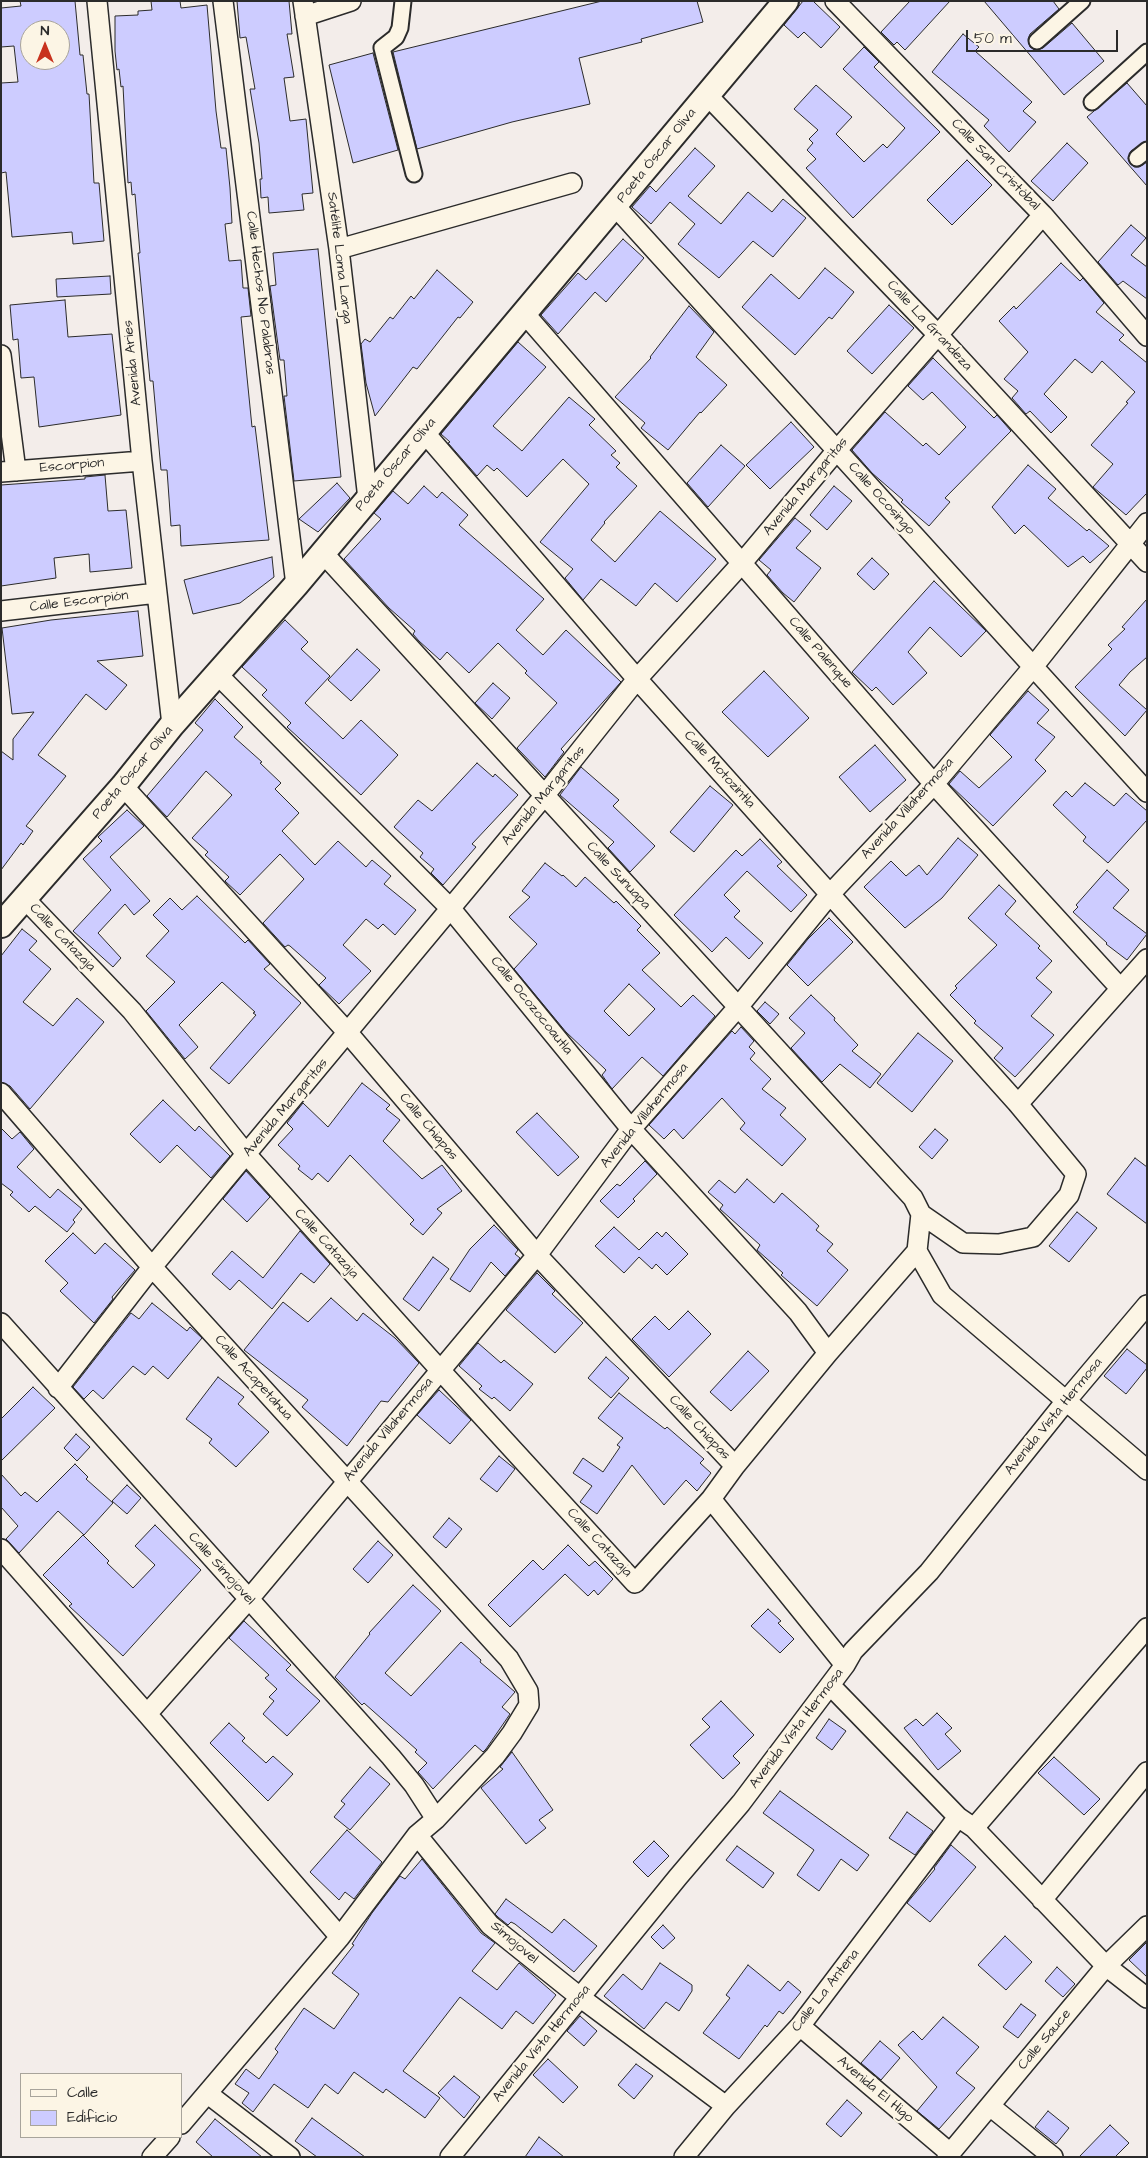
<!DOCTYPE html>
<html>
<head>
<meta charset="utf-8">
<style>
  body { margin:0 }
  #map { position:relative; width:1148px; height:2158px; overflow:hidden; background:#f3edea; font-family:"Architects Daughter",sans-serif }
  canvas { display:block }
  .frame { position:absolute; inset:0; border:2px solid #2b2b2b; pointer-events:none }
  .legend { position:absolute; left:20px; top:2073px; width:162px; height:65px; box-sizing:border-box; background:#fcf5e5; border:1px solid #a8a49b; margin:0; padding:6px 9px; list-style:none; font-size:15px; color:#2b2b2b }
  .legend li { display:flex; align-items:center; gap:10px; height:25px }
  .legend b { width:25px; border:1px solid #a8a49b }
  .north { position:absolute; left:20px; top:20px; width:50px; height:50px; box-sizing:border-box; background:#fcf5e5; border:1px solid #a8a49b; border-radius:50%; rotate:0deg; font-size:14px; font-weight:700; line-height:20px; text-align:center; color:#2b2b2b }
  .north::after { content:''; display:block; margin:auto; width:18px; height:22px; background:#c8321e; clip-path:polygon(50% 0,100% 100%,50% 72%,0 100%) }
  .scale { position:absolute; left:966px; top:30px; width:152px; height:22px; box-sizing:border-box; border:2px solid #2b2b2b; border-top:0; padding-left:6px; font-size:15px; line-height:18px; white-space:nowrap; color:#2b2b2b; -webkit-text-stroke:4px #fcf5e5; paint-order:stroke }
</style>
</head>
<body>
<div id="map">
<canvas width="1148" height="2158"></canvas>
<div class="frame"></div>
<ul class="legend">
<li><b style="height:6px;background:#fcf5e5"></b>Calle</li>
<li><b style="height:14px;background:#cdccff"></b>Edificio</li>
</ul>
<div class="north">N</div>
<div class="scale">50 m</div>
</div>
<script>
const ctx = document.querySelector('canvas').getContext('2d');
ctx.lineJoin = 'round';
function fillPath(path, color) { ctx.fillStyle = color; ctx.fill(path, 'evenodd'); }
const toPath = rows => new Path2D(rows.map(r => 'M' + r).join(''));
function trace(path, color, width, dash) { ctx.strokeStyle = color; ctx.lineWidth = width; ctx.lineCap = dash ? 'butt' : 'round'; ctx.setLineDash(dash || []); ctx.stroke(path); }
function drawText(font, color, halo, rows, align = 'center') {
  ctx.font = font + ' "Architects Daughter",sans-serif'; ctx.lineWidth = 4.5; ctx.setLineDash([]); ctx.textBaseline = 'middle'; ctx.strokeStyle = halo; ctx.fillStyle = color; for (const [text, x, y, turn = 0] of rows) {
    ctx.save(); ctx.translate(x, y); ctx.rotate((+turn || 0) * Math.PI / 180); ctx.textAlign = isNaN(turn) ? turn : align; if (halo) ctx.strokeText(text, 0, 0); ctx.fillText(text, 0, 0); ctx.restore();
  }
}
const building = toPath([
  [20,1,75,1,80,55,83,55,87,94,89,94,94,183,99,183,104,241,73,244,72,232,12,237,6,172,1,173,1,83,18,82,14,46,1,47,1,8,21,6,20,1],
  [30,30,60,30,60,60,30,60,30,30],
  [151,1,180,1,181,8,207,5,216,111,221,148,226,148,230,188,232,223,225,224,229,261,241,260,243,288,248,288,251,316,241,317,252,427,255,426,269,540,181,546,180,525,171,526,167,470,161,470,153,381,150,381,138,253,140,253,135,194,132,195,131,182,128,183,123,86,121,87,119,69,117,70,115,51,115,16,138,15,138,11,152,10,151,1],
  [237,1,289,1,292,34,287,34,294,77,284,78,290,121,306,119,313,193,302,194,304,210,269,213,268,197,261,198,260,179,262,179,259,143,250,89,255,89,246,37,240,38,237,1],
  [602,1,697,1,703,22,641,39,642,42,579,58,590,104,512,122,417,149,393,52,602,1],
  [803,1,813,1,840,27,821,48,804,32,798,38,784,25,803,1],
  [910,1,950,1,905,50,897,42,894,45,881,32,910,1],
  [984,1,1053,1,1059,9,1030,34,1028,39,1030,47,1035,50,1043,48,1072,23,1104,61,1064,95,984,1],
  [963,34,979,47,975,51,1032,102,1023,111,1036,122,1009,152,984,126,989,120,932,72,963,34],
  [864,47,879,62,874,67,940,132,853,218,806,168,816,159,807,150,813,143,809,139,818,130,794,109,816,85,852,117,836,134,864,162,883,144,887,148,905,128,843,69,864,47],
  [373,53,398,150,353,163,329,65,373,53],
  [1127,83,1147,106,1147,141,1131,151,1128,159,1134,167,1139,167,1147,162,1147,186,1087,117,1127,83],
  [1067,143,1088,163,1053,201,1031,181,1067,143],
  [695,148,715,166,688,196,721,224,748,192,772,212,783,199,806,218,773,257,753,241,719,278,678,244,695,224,670,202,651,224,632,207,650,186,656,192,695,148],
  [967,160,992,185,952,225,927,200,967,160],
  [1131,225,1146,238,1131,255,1147,267,1147,299,1123,281,1118,285,1098,262,1131,225],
  [623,239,644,258,606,302,595,292,558,334,541,315,578,273,586,280,623,239],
  [318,249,341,477,294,481,284,396,287,396,284,360,280,360,270,286,276,285,273,253,318,249],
  [1061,263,1080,281,1083,278,1104,303,1096,312,1124,335,1119,340,1147,363,1147,493,1126,515,1093,487,1113,464,1091,445,1128,403,1126,402,1135,392,1102,361,1092,373,1075,359,1044,394,1067,417,1051,433,1030,411,1026,414,1012,398,1018,391,1004,379,1028,352,999,321,1014,306,1016,309,1061,263],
  [825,268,854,292,832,319,829,317,795,355,742,307,771,274,799,299,825,268],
  [437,270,473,302,460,318,458,317,417,369,413,367,375,416,366,383,361,344,365,339,370,342,390,317,393,319,411,296,414,299,437,270],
  [110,276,111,294,57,297,56,279,110,276],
  [65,300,68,337,112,334,121,415,39,427,34,377,21,378,18,339,13,340,10,305,65,300],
  [889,305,914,328,872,374,847,351,889,305],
  [689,306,714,332,696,357,727,385,701,413,700,412,668,450,641,428,645,423,615,397,651,358,650,357,689,306],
  [518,342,546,367,493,426,522,451,569,397,595,419,589,425,616,451,611,455,620,463,616,467,637,486,604,522,605,523,591,540,615,562,660,511,716,559,677,602,655,583,636,606,601,579,583,600,565,578,573,569,540,542,589,484,563,459,527,497,497,468,494,471,487,465,477,476,448,443,450,442,441,434,518,342],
  [933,358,994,418,997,415,1011,431,945,498,950,502,929,526,901,502,903,500,872,473,852,450,885,412,923,446,926,443,939,455,966,427,932,392,923,400,908,386,933,358],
  [791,422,814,447,770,489,746,465,791,422],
  [721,445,745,466,708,507,687,483,721,445],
  [1028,465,1056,489,1048,498,1087,531,1089,529,1109,546,1090,563,1083,556,1068,567,1024,525,1015,534,992,507,1028,465],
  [105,475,108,511,126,510,132,568,90,572,89,554,54,558,56,578,1,586,1,485,85,479,85,477,105,475],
  [337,483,350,498,318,532,299,519,337,483],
  [424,486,437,498,442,492,468,515,459,525,544,599,516,630,543,655,566,630,621,682,561,749,564,752,545,777,517,748,557,703,525,673,527,671,498,643,469,673,447,652,440,660,419,641,413,634,415,631,389,608,344,559,381,519,374,513,393,491,408,504,424,486],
  [834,486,852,501,827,530,810,515,834,486],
  [795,518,811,531,796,548,821,568,794,602,783,593,767,575,771,570,759,560,795,518],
  [272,557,274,577,240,603,193,614,184,580,272,557],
  [872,558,889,574,874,590,857,574,872,558],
  [934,581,986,631,961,657,930,627,908,652,927,673,893,705,876,687,872,691,852,672,934,581],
  [1147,599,1147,657,1130,672,1119,685,1147,710,1125,736,1075,687,1112,649,1108,645,1125,629,1122,627,1147,599],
  [138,611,143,656,97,661,127,685,106,710,86,694,38,755,66,776,26,826,33,831,23,845,21,843,1,870,1,751,13,760,13,739,34,712,12,714,2,628,51,620,138,611],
  [285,620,308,642,301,649,330,676,305,703,343,739,361,720,398,755,361,795,287,727,291,723,262,695,267,690,242,667,285,620],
  [357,649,380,670,351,701,328,680,357,649],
  [764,671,809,718,768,757,722,712,764,671],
  [493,683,510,698,492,719,475,703,493,683],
  [1028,691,1049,710,1037,723,1055,737,1035,760,1046,771,993,826,949,784,960,771,979,788,1012,757,990,735,1028,691],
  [215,699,243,727,234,737,262,762,260,763,281,783,275,789,299,813,282,831,315,865,338,841,366,867,372,860,391,876,384,884,416,910,395,935,383,924,378,929,366,919,343,945,371,971,339,1004,319,985,326,978,290,946,288,945,285,947,263,923,304,879,280,854,240,895,225,881,229,877,205,855,208,852,192,838,232,795,206,771,167,817,147,796,203,730,195,723,215,699],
  [875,745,906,780,870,812,839,777,875,745],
  [477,763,493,777,495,774,518,795,472,844,476,847,443,885,431,873,434,869,420,857,423,853,394,827,418,800,432,811,477,763],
  [581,767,619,800,613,806,655,846,630,872,608,848,614,842,560,795,581,767],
  [1085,783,1114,806,1126,793,1147,811,1147,820,1108,863,1083,841,1086,837,1053,805,1066,791,1072,797,1085,783],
  [710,786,733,805,694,852,670,832,710,786],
  [127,810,144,826,110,857,150,901,134,915,125,904,98,933,121,958,113,967,73,931,111,890,83,859,102,841,98,837,127,810],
  [958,838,978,855,942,898,905,928,864,887,891,861,906,876,919,865,927,875,958,838],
  [760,839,782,862,777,866,807,895,791,912,747,871,724,895,740,911,734,917,763,943,749,959,726,937,712,952,674,915,736,850,742,856,760,839],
  [545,863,562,876,563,875,576,887,585,877,614,903,616,901,641,926,637,930,660,953,642,970,681,1007,693,995,715,1016,663,1076,642,1057,612,1089,602,1075,606,1070,566,1032,514,969,537,944,509,917,530,897,522,891,545,863],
  [629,984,655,1009,629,1036,604,1011,629,984],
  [1107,870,1129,890,1113,908,1147,934,1127,960,1106,944,1107,943,1073,912,1078,907,1076,905,1107,870],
  [999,885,1016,901,1005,914,1040,946,1038,948,1052,961,1036,978,1052,992,1031,1016,1054,1035,1015,1077,994,1058,1003,1048,974,1023,976,1021,950,995,957,988,955,986,997,945,968,918,999,885],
  [197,896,245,943,248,940,270,964,264,969,301,1003,229,1084,210,1068,256,1015,253,1013,255,1012,222,982,179,1025,198,1047,185,1059,146,1011,175,982,146,956,169,931,153,915,170,898,182,910,197,896],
  [829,918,853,942,808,986,787,965,808,939,829,918],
  [22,929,37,941,29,950,51,969,23,1002,53,1026,77,998,104,1022,30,1109,10,1086,1,1082,1,956,22,929],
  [811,995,835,1018,834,1020,858,1045,852,1051,881,1074,870,1088,840,1064,822,1082,791,1048,805,1033,789,1018,811,995],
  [765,1002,779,1014,770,1024,757,1011,765,1002],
  [741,1027,754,1041,749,1047,755,1053,750,1059,771,1079,762,1089,786,1108,780,1115,806,1139,782,1166,740,1129,745,1123,722,1098,683,1139,674,1129,664,1139,649,1125,732,1031,735,1034,741,1027],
  [918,1033,953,1061,912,1112,877,1083,918,1033],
  [362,1083,390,1105,386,1109,400,1120,383,1141,422,1179,442,1165,462,1191,437,1209,442,1213,423,1235,410,1224,414,1220,350,1155,328,1182,318,1173,312,1180,298,1169,300,1166,278,1145,293,1129,287,1123,303,1103,328,1127,362,1083],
  [163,1100,195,1131,199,1126,230,1156,211,1178,177,1145,160,1163,130,1134,163,1100],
  [537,1113,579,1157,558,1176,516,1132,537,1113],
  [1,1128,12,1139,20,1132,34,1149,17,1167,50,1198,58,1189,82,1209,73,1220,75,1222,67,1232,35,1206,29,1212,10,1195,13,1192,1,1183,1,1128],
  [935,1129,948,1140,932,1159,919,1147,935,1129],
  [1135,1158,1147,1167,1147,1224,1107,1194,1135,1158],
  [645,1161,657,1174,633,1199,635,1201,618,1218,600,1201,617,1184,620,1186,645,1161],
  [246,1171,270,1197,247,1222,223,1199,246,1171],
  [747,1179,774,1203,782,1193,806,1214,819,1226,816,1230,833,1244,827,1251,848,1270,817,1306,781,1275,783,1273,757,1250,760,1245,720,1209,723,1205,708,1192,719,1180,735,1193,747,1179],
  [1077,1212,1097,1228,1069,1262,1049,1246,1077,1212],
  [494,1225,518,1250,515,1254,520,1258,505,1276,491,1262,470,1292,450,1279,470,1249,494,1225],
  [614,1227,639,1250,657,1232,662,1237,666,1232,688,1254,667,1275,656,1264,652,1269,639,1257,624,1273,595,1246,614,1227],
  [300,1231,330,1264,314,1283,301,1273,272,1309,239,1280,230,1290,212,1274,232,1251,263,1278,300,1231],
  [73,1233,95,1254,105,1243,135,1270,112,1297,113,1299,94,1323,60,1291,68,1283,45,1261,73,1233],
  [433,1257,449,1269,419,1311,403,1299,433,1257],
  [537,1273,555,1291,552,1294,583,1323,555,1353,506,1310,537,1273],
  [331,1298,357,1321,363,1313,395,1338,419,1363,388,1402,381,1401,347,1446,302,1407,308,1400,244,1350,283,1302,308,1322,331,1298],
  [152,1303,187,1331,190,1327,202,1338,168,1379,153,1366,145,1375,133,1366,103,1399,93,1390,84,1399,73,1387,131,1313,139,1319,152,1303],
  [688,1311,711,1334,669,1377,632,1339,655,1316,669,1330,688,1311],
  [478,1343,501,1363,504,1360,533,1384,510,1411,494,1397,492,1399,479,1389,482,1386,459,1366,478,1343],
  [1127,1349,1147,1365,1147,1368,1126,1394,1104,1376,1127,1349],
  [748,1351,769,1371,731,1411,710,1392,748,1351],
  [606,1357,629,1378,611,1398,588,1378,606,1357],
  [218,1377,244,1397,238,1404,269,1432,236,1467,209,1443,212,1439,186,1419,218,1377],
  [33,1387,55,1408,1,1461,1,1419,33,1387],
  [439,1390,471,1420,450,1444,417,1415,439,1390],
  [619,1393,644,1413,665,1429,667,1427,704,1459,700,1463,711,1473,697,1491,686,1480,664,1505,632,1465,597,1514,580,1502,592,1486,573,1473,583,1458,603,1472,620,1447,617,1445,623,1438,598,1418,619,1393],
  [76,1434,90,1447,77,1461,64,1448,76,1434],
  [499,1456,515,1469,497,1492,480,1479,499,1456],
  [75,1464,88,1477,86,1479,113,1503,84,1535,58,1511,19,1553,6,1539,18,1526,1,1507,1,1474,21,1496,25,1492,37,1502,75,1464],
  [127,1485,141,1498,127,1514,112,1501,127,1485],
  [449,1518,462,1529,446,1548,433,1537,449,1518],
  [155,1525,201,1570,123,1656,69,1606,72,1604,43,1575,83,1535,109,1561,107,1563,133,1588,155,1565,135,1546,155,1525],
  [378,1541,393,1555,368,1583,353,1569,378,1541],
  [568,1545,589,1566,595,1561,613,1579,598,1595,594,1590,588,1596,565,1574,510,1627,488,1605,533,1560,543,1570,568,1545],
  [413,1585,441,1611,385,1673,411,1696,461,1642,481,1660,480,1662,515,1692,502,1707,510,1714,486,1749,483,1752,475,1745,433,1789,418,1772,427,1763,415,1752,417,1750,364,1703,362,1705,335,1677,370,1634,369,1633,413,1585],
  [768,1609,781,1621,778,1623,794,1639,780,1653,751,1626,768,1609],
  [244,1621,291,1665,286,1670,320,1701,287,1736,263,1714,274,1701,269,1697,277,1689,265,1678,269,1675,229,1638,244,1621],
  [721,1701,754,1735,733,1756,740,1763,723,1779,690,1745,710,1727,702,1719,721,1701],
  [937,1713,952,1728,945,1734,961,1751,938,1770,904,1728,916,1719,923,1726,937,1713],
  [829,1719,846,1731,832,1750,816,1738,829,1719],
  [229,1723,245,1738,242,1741,266,1763,273,1756,293,1774,268,1801,210,1743,229,1723],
  [512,1752,553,1810,539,1820,546,1828,526,1844,481,1788,503,1769,500,1767,512,1752],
  [1054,1757,1100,1799,1084,1815,1038,1773,1054,1757],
  [370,1767,390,1784,350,1830,334,1817,345,1804,341,1801,370,1767],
  [780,1791,869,1855,857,1871,841,1859,819,1891,797,1875,814,1850,763,1813,780,1791],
  [907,1812,933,1831,915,1855,889,1838,907,1812],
  [347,1830,382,1862,354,1899,345,1892,339,1900,310,1872,347,1830],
  [654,1841,669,1856,648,1877,633,1862,654,1841],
  [951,1845,976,1867,930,1922,907,1903,935,1869,934,1868,951,1845],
  [737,1846,774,1873,763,1888,726,1860,737,1846],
  [422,1859,481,1933,495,1943,472,1971,497,1990,519,1963,556,1995,533,2024,516,2011,502,2029,460,1997,403,2071,440,2098,425,2118,386,2089,383,2093,354,2072,338,2094,325,2084,308,2108,274,2084,253,2112,242,2103,249,2093,235,2084,246,2069,259,2079,278,2052,275,2049,304,2008,334,2029,359,1994,332,1973,354,1945,352,1944,372,1913,400,1876,405,1879,422,1859],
  [506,1899,552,1933,564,1919,597,1946,574,1972,515,1924,511,1922,508,1925,498,1917,495,1914,506,1899],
  [663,1925,675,1938,663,1949,651,1937,663,1925],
  [1005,1936,1032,1962,1006,1990,978,1965,1005,1936],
  [1147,1942,1147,1977,1129,1960,1147,1942],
  [660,1963,692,1985,692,1991,679,2011,666,2002,644,2029,604,1996,623,1974,642,1990,660,1963],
  [748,1965,780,1991,788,1981,801,1992,783,2014,779,2011,767,2027,765,2025,739,2059,703,2033,730,1998,726,1995,748,1965],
  [1057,1967,1075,1984,1063,1997,1045,1981,1057,1967],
  [1021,2004,1036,2015,1018,2038,1003,2027,1021,2004],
  [580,2016,597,2031,584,2046,567,2031,580,2016],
  [943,2017,979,2047,956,2073,975,2088,939,2129,917,2111,937,2087,898,2045,913,2031,922,2040,943,2017],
  [880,2041,900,2058,881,2080,861,2063,880,2041],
  [548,2059,578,2087,563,2103,533,2075,548,2059],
  [636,2064,653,2076,634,2099,618,2085,636,2064],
  [454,2076,480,2097,464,2118,438,2093,454,2076],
  [847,2100,862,2113,841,2137,826,2124,847,2100],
  [1048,2111,1069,2128,1056,2144,1035,2127,1048,2111],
  [312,2118,365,2157,317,2157,295,2141,312,2118],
  [215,2119,262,2157,213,2157,196,2142,215,2119],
  [1110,2125,1129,2143,1115,2157,1079,2157,1110,2125],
  [539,2137,564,2157,525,2157,539,2137]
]);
const pedestrian = toPath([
  [403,1,400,28,396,37,382,48,414,174],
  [1037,41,1082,1],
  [1092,102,1147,52],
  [1137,158,1147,150]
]);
const minor = toPath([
  [97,1,142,461,172,725],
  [223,1,296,585],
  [303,1,339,249,368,499],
  [835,1,1043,215,1147,336],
  [305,16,351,1],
  [707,95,939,336,1147,562],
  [615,206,1147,792],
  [339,249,572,183],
  [524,313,934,784,1120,988],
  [1,355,16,471],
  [424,432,637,679,1018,1104,1076,1174,1069,1195,1033,1237,999,1244,963,1243,921,1214],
  [1,472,142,461],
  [323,553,913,1198,921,1214,917,1251,942,1295,1147,1470],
  [1,611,157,593],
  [217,674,451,909,631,1129,798,1312,828,1353],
  [123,786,348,1033,537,1255,735,1466],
  [25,899,132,1011,247,1155,440,1370,635,1583,711,1499,735,1466,828,1353,917,1251],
  [1,1093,152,1267,509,1659,528,1691,529,1705,512,1733,495,1756,436,1819,417,1835,340,1937,181,2124],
  [1018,1104,1147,959],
  [1,1323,391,1757,414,1785,436,1819],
  [58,1388,152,1267,544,796,637,679,742,563,837,450,1043,215],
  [711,1499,845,1665],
  [1,1549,147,1714,340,1937],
  [830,1685,958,1817,974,1828,1106,1966,1147,1998],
  [147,1714,249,1599,537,1255,631,1129,739,1006,831,893,934,784,1033,667,1147,523],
  [974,1828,1147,1628],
  [417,1835,490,1925,581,1998,726,2106],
  [1042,1900,1147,1772],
  [800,2026,950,2153],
  [208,2094,290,2157],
  [990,2106,1053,2157],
  [152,2157,170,2137],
  [450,2157,678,1877,741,1803,845,1665,853,1651,929,1572,1066,1401,1147,1305],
  [684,2157,726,2106,800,2026,958,1817],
  [947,2157,1106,1966,1147,1926]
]);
const tertiary = toPath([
  [1,925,123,786,172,725,296,585,786,1]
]);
const streetNames = [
  ["Poeta Óscar Oliva",657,156,-51],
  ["Calle San Cristóbal",995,165,46],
  ["Satélite Loma Larga",339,258,83],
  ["Calle Hechos No Palabras",260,293,83],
  ["Calle La Grandeza",929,326,47],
  ["Avenida Aries",133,363,-96],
  ["Poeta Óscar Oliva",396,465,-50],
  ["Escorpion",72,466,-5],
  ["Avenida Margaritas",806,487,-50],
  ["Calle Ocosingo",881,499,48],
  ["Calle Escorpión",79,602,-7],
  ["Calle Palenque",820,653,49],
  ["Calle Motozintla",719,770,48],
  ["Poeta Óscar Oliva",133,773,-50],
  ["Avenida Margaritas",544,796,-51],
  ["Avenida Villahermosa",908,809,-48],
  ["Calle Sunuapa",618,876,47],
  ["Calle Catazaja",62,938,46],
  ["Calle Ocozocoautla",531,1006,51],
  ["Avenida Margaritas",286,1108,-50],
  ["Avenida Villahermosa",645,1116,-51],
  ["Calle Chiapas",428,1127,50],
  ["Calle Catazaja",326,1244,48],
  ["Calle Acapetahua",253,1378,48],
  ["Avenida Vista Hermosa",1054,1417,-51],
  ["Calle Chiapas",699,1428,47],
  ["Avenida Villahermosa",389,1430,-50],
  ["Calle Catazaja",599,1543,47],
  ["Calle Simojovel",221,1569,48],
  ["Avenida Vista Hermosa",797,1729,-53],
  ["Simojovel",514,1943,40],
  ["Calle La Antena",826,1991,-52],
  ["Calle Sauce",1045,2040,-50],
  ["Avenida Vista Hermosa",542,2044,-51],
  ["Avenida El Higo",875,2090,40]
];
fillPath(building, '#cdccff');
trace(building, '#2b2b2b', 1);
trace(pedestrian, '#2b2b2b', 19);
trace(minor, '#2b2b2b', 22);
trace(tertiary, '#2b2b2b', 28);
trace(pedestrian, '#fcf5e5', 15);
trace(minor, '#fcf5e5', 19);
trace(tertiary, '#fcf5e5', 24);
drawText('14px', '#2b2b2b', '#fcf5e5', streetNames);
</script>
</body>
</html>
